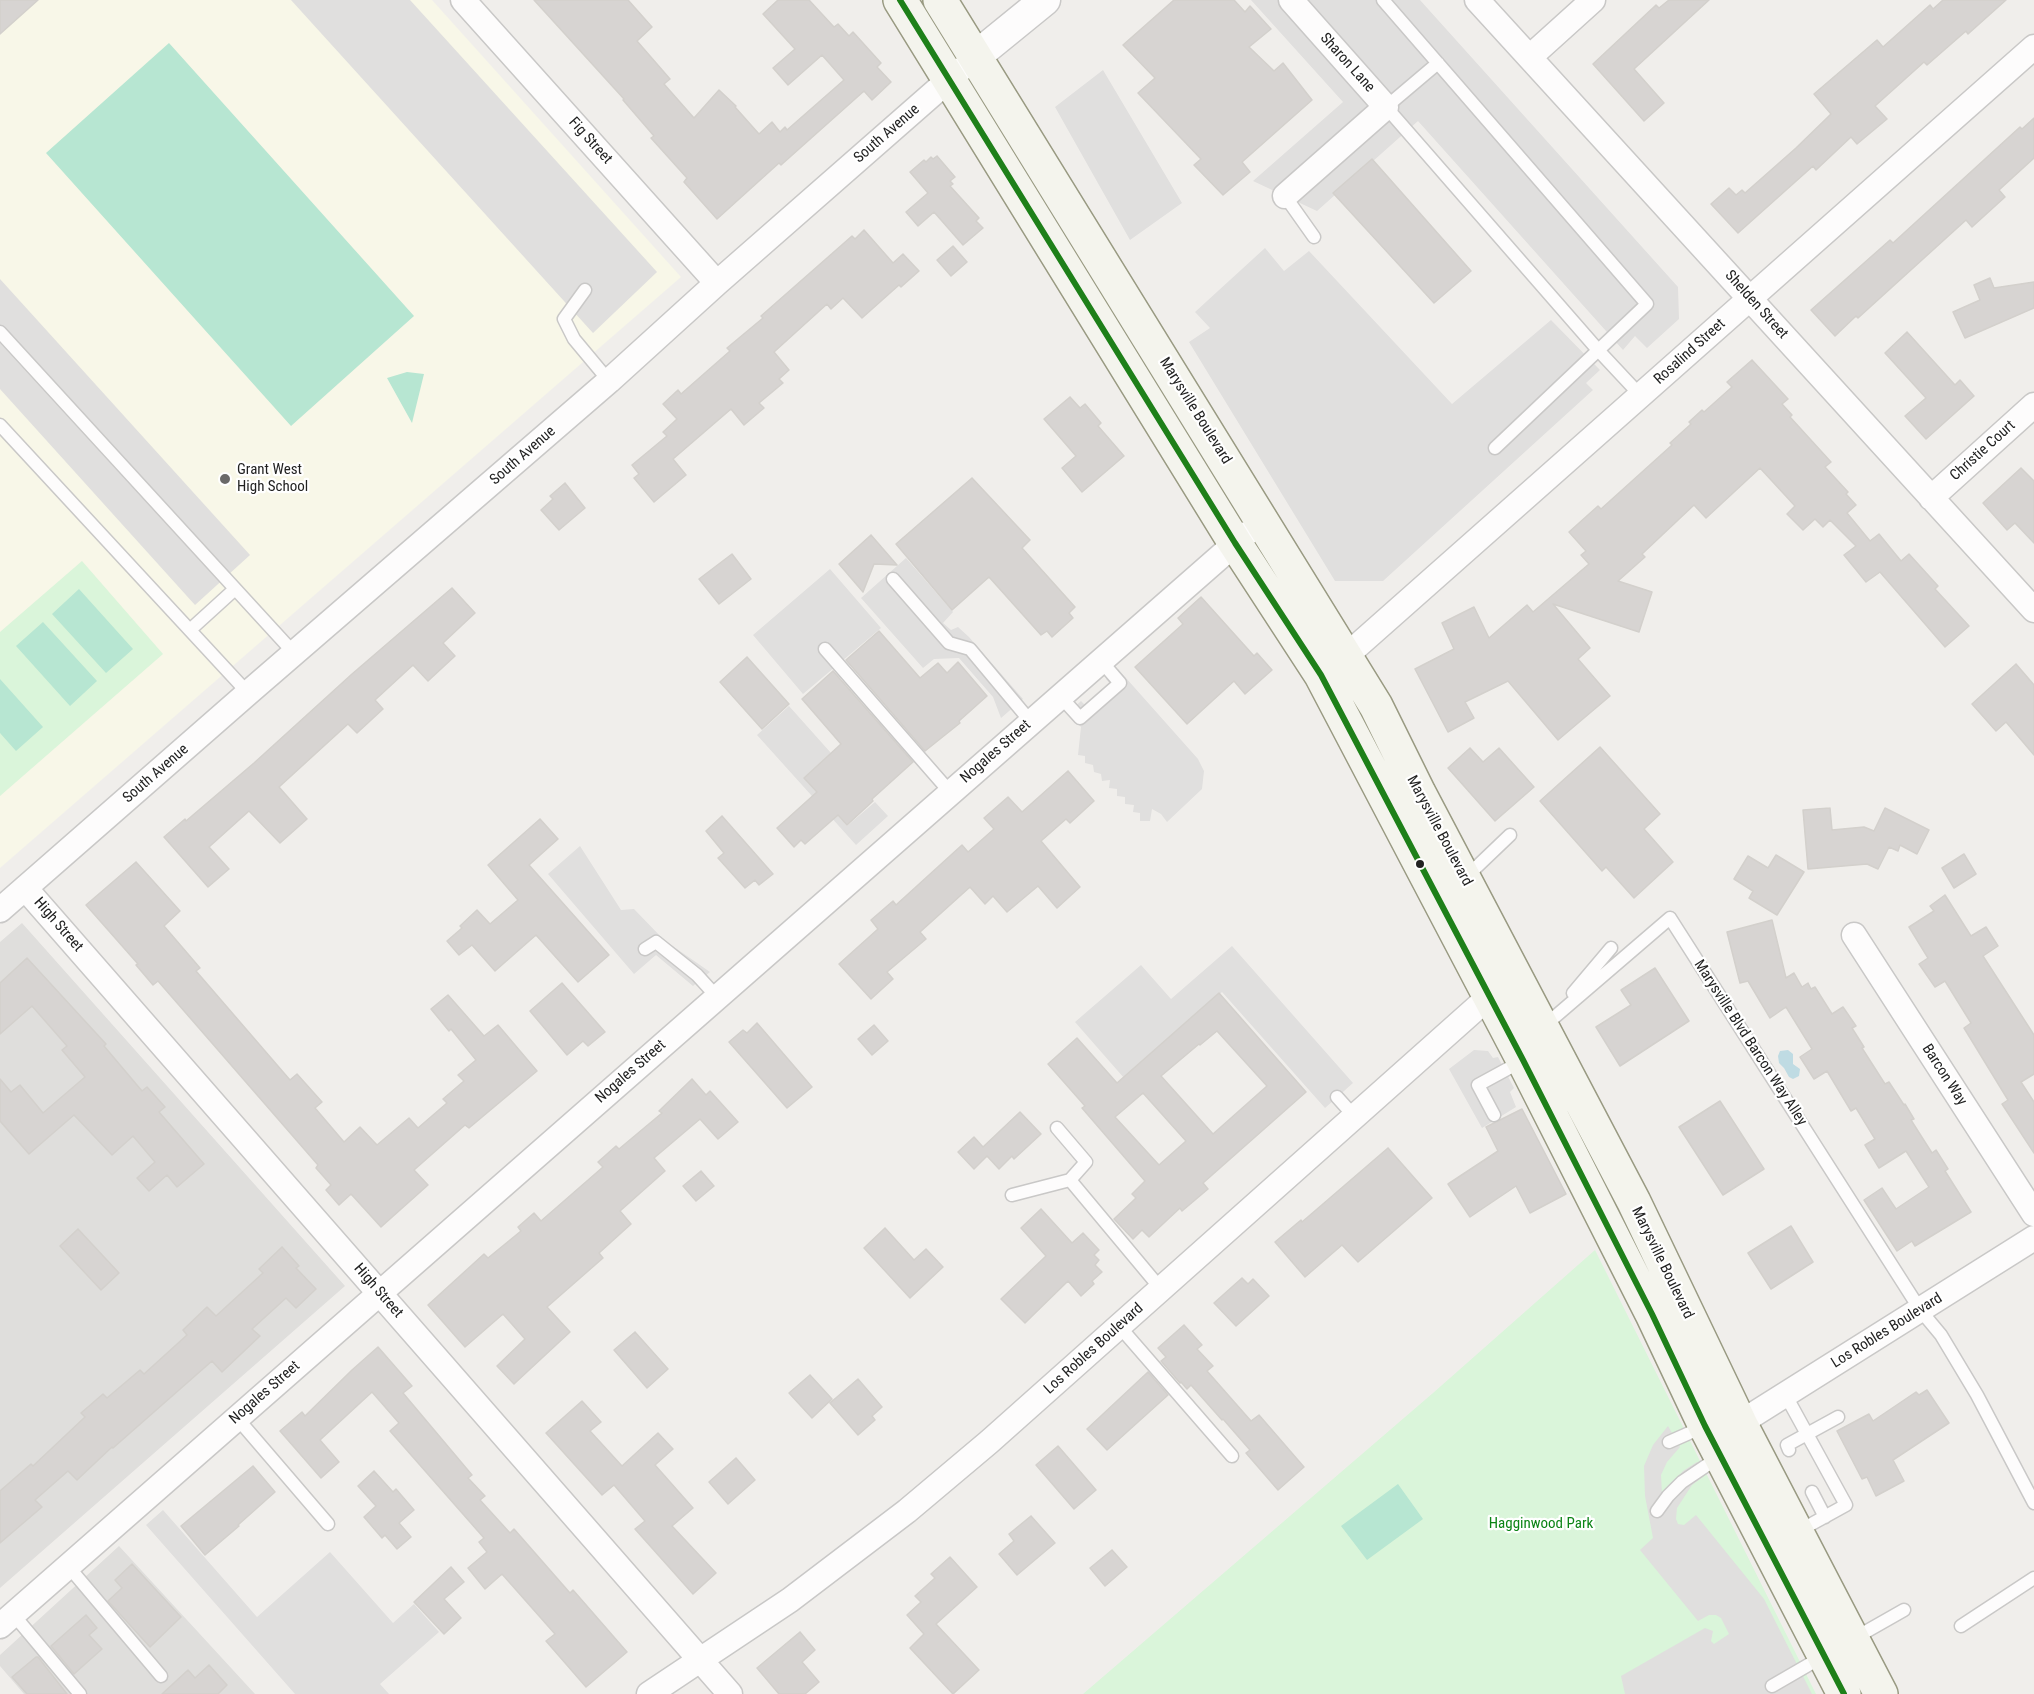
<!DOCTYPE html>
<html>
<head>
<meta charset="utf-8">
<style>
  body { margin:0 }
  canvas { display:block; background:#f0eeeb }
</style>
</head>
<body>
<canvas width="2034" height="1694"></canvas>
<script>
const ctx = document.querySelector('canvas').getContext('2d');
ctx.lineJoin = 'round';
function fillPath(path, color) { ctx.fillStyle = color; ctx.fill(path, 'evenodd'); }
const toPath = rows => new Path2D(rows.map(r => 'M' + r).join(''));
function trace(path, color, width, dash) { ctx.strokeStyle = color; ctx.lineWidth = width; ctx.lineCap = dash ? 'butt' : 'round'; ctx.setLineDash(dash || []); ctx.stroke(path); }
function drawText(font, color, halo, rows, align = 'center') {
  ctx.font = font + ' "Roboto Condensed",sans-serif'; ctx.lineWidth = 4.5; ctx.setLineDash([]); ctx.textBaseline = 'middle'; ctx.strokeStyle = halo; ctx.fillStyle = color; for (const [text, x, y, turn = 0] of rows) {
    ctx.save(); ctx.translate(x, y); ctx.rotate((+turn || 0) * Math.PI / 180); ctx.textAlign = isNaN(turn) ? turn : align; if (halo) ctx.strokeText(text, 0, 0); ctx.fillText(text, 0, 0); ctx.restore();
  }
}
const residential = toPath([
  [22,923,345,1286,0,1588,0,942],
  [119,1546,255,1694,24,1694,0,1666,0,1655]
]);
const education = toPath([
  [0,0,432,0,681,277,0,868]
]);
const park = toPath([
  [82,561,163,654,0,796,0,632],
  [1595,1250,1816,1694,1083,1694,1433,1393]
]);
const pitch = toPath([
  [169,43,414,316,291,426,46,153],
  [407,372,424,374,412,423,387,378],
  [79,589,133,649,106,673,52,614],
  [43,622,97,681,70,706,16,646],
  [0,679,43,727,16,751,0,733],
  [1398,1484,1423,1519,1367,1560,1341,1526]
]);
const parking = toPath([
  [291,0,410,0,657,272,593,333],
  [1251,0,1420,0,1678,287,1679,319,1647,348,1635,336,1623,350,1418,121,1317,211,1253,181,1343,102],
  [1103,70,1182,203,1130,240,1055,107],
  [1265,248,1284,271,1309,251,1452,404,1551,320,1600,370,1586,383,1593,390,1383,581,1335,581,1189,342,1210,328,1195,312],
  [0,279,250,555,195,605,0,389],
  [906,558,953,612,943,623,951,630,958,627,969,637,1023,699,1001,718,993,697,959,658,934,659,923,668,861,598],
  [830,569,881,628,803,694,753,635],
  [1118,669,1198,759,1204,771,1202,789,1167,822,1161,814,1152,809,1150,821,1140,821,1140,813,1133,812,1134,805,1125,804,1125,797,1117,796,1117,789,1109,788,1110,780,1102,781,1101,774,1094,772,1093,765,1085,763,1085,756,1078,755,1081,727,1068,713,1081,701,1087,707,1111,685,1106,679],
  [789,706,831,753,804,778,847,826,875,802,888,816,856,845,757,735],
  [580,846,621,910,634,909,664,940,710,972,693,986,656,955,634,974,548,874],
  [1232,946,1353,1083,1325,1108,1222,992,1124,1078,1075,1022,1141,965,1171,999],
  [1474,1050,1488,1051,1493,1058,1498,1057,1514,1088,1510,1092,1516,1107,1482,1128,1449,1069],
  [1668,1426,1680,1447,1667,1462,1661,1475,1662,1494,1683,1471,1697,1462,1704,1476,1692,1485,1677,1508,1676,1519,1678,1524,1684,1525,1696,1515,1764,1599,1812,1694,1625,1694,1621,1676,1705,1628,1713,1631,1711,1641,1714,1644,1729,1634,1721,1618,1716,1615,1709,1615,1698,1621,1640,1550,1653,1538,1645,1496,1644,1466,1653,1445],
  [163,1510,257,1617,330,1552,393,1623,414,1604,439,1632,380,1684,389,1694,295,1694,146,1525]
]);
const water = toPath([
  [1788,1050,1793,1054,1793,1064,1800,1069,1799,1076,1793,1079,1789,1077,1784,1068,1779,1063,1778,1056,1780,1051]
]);
const building = toPath([
  [0,0,38,0,0,34,0,0],
  [534,0,628,0,652,27,637,41,670,79,664,84,694,118,719,90,736,106,735,107,759,134,772,122,780,132,785,127,787,130,844,80,822,55,788,85,773,68,795,49,763,14,778,0,809,0,834,27,838,24,849,36,853,32,881,63,877,67,891,82,872,100,864,91,781,165,779,163,717,219,684,182,687,178,651,138,654,136,623,100,624,99,534,0],
  [1174,0,1234,0,1245,12,1250,6,1271,29,1249,47,1274,71,1283,63,1312,100,1242,162,1250,172,1223,195,1194,165,1201,159,1138,93,1155,78,1123,45,1174,0],
  [1669,0,1709,0,1634,69,1664,103,1644,121,1593,64,1656,5,1659,8,1669,0],
  [1943,0,2006,0,1968,34,1966,31,1927,65,1924,62,1875,106,1887,119,1857,144,1851,137,1816,170,1813,166,1738,233,1711,204,1729,188,1736,195,1742,190,1745,193,1796,148,1831,114,1814,94,1877,40,1883,47,1930,5,1933,9,1943,0],
  [2034,118,2034,158,1999,190,2005,197,1972,227,1966,220,1858,318,1856,316,1835,336,1811,310,1890,240,1893,243,2020,127,2022,129,2034,118],
  [937,156,955,177,950,181,953,184,950,186,979,218,976,221,983,228,963,245,934,212,918,226,906,212,928,193,910,172,924,160,926,162,931,157,933,159,937,156],
  [1372,159,1471,271,1434,303,1333,193,1372,159],
  [864,230,893,263,903,254,919,271,901,287,899,285,862,318,843,298,831,309,827,304,774,352,789,370,779,379,783,383,759,403,764,408,744,425,731,409,673,459,686,475,654,502,634,478,639,474,632,465,667,436,663,432,677,419,663,404,678,390,681,394,730,351,727,348,763,318,761,316,852,236,855,239,864,230],
  [953,246,967,262,951,276,937,260,953,246],
  [1990,278,1994,288,2034,282,2034,308,1965,338,1953,312,1980,300,1974,285,1990,278],
  [1907,332,1955,385,1960,380,1974,396,1926,439,1905,416,1926,398,1885,353,1907,332],
  [1752,360,1788,399,1782,404,1792,415,1790,417,1831,462,1825,467,1848,492,1846,494,1856,505,1847,513,1870,541,1879,534,1901,561,1909,554,1938,586,1935,589,1969,626,1945,647,1880,572,1866,582,1844,555,1856,546,1830,520,1823,527,1815,519,1803,530,1787,514,1795,506,1760,468,1706,518,1694,505,1642,554,1645,557,1618,581,1652,592,1639,632,1553,604,1590,648,1578,659,1610,696,1558,740,1508,681,1465,702,1474,718,1448,732,1415,669,1454,649,1442,623,1474,607,1489,638,1527,605,1533,612,1589,564,1581,555,1586,551,1569,532,1598,506,1601,509,1672,445,1670,443,1691,424,1689,422,1702,410,1704,412,1732,387,1727,382,1752,360],
  [1070,397,1080,408,1085,404,1101,423,1098,426,1124,456,1082,492,1062,468,1076,456,1044,419,1070,397],
  [2021,468,2034,481,2034,543,2015,523,2007,530,1983,503,2021,468],
  [972,478,1030,540,1022,548,1075,607,1069,613,1073,618,1052,637,1047,631,1041,635,989,577,952,610,896,544,972,478],
  [565,483,585,508,559,530,541,510,553,499,550,496,565,483],
  [871,535,897,565,874,564,863,592,839,564,871,535],
  [732,554,751,579,719,604,699,579,732,554],
  [452,588,475,613,443,643,455,656,428,681,413,665,375,700,383,709,357,733,348,724,279,787,307,819,280,843,249,811,209,847,229,869,208,887,164,837,185,819,186,821,254,763,352,674,452,588],
  [1201,597,1254,656,1257,653,1272,670,1245,694,1234,681,1187,724,1135,667,1183,624,1178,618,1201,597],
  [879,631,920,678,938,663,947,673,958,662,987,696,959,721,960,723,925,751,846,660,879,631],
  [747,657,789,704,762,729,720,682,747,657],
  [2016,664,2034,685,2034,755,2006,722,1996,731,1972,704,2016,664],
  [833,671,913,762,872,799,873,801,847,825,838,815,805,844,801,840,794,847,777,828,817,792,804,778,841,744,802,699,833,671],
  [1600,747,1660,814,1644,829,1673,862,1634,898,1606,867,1602,871,1540,801,1600,747],
  [1470,748,1483,762,1499,748,1534,787,1495,821,1448,768,1470,748],
  [1068,771,1094,801,1070,823,1066,819,1041,841,1080,887,1057,908,1038,886,1007,912,993,896,985,904,970,887,920,932,926,939,887,972,893,979,871,999,839,964,878,929,871,920,893,901,896,905,962,845,968,852,994,829,984,818,1008,797,1022,812,1068,771],
  [1830,808,1832,830,1864,827,1874,831,1885,808,1929,830,1917,854,1900,845,1898,851,1889,847,1878,869,1867,864,1808,869,1803,810,1830,808],
  [722,816,773,874,759,885,755,880,745,888,718,858,724,853,706,831,722,816],
  [540,819,558,839,529,865,609,955,578,982,536,935,495,971,472,945,459,955,447,941,462,928,460,926,477,910,490,924,518,900,488,865,540,819],
  [1964,854,1976,874,1954,888,1942,868,1964,854],
  [1776,855,1804,872,1777,915,1749,898,1753,891,1734,879,1748,856,1768,868,1776,855],
  [136,862,180,911,164,926,200,968,196,971,290,1080,297,1074,322,1102,315,1108,344,1142,360,1127,377,1145,409,1118,418,1128,447,1103,443,1099,464,1081,458,1075,476,1060,451,1029,449,1031,431,1009,448,995,484,1036,498,1025,537,1071,469,1128,465,1125,414,1170,428,1185,381,1227,351,1194,339,1205,326,1190,331,1185,316,1168,318,1165,158,981,153,985,136,965,138,964,86,905,136,862],
  [1945,895,1971,936,1986,927,1998,946,1983,956,2034,1035,2034,1074,2021,1082,2034,1102,2034,1153,2002,1104,2008,1100,1964,1028,1971,1023,1945,981,1935,987,1919,964,1928,958,1909,927,1934,911,1930,906,1945,895],
  [1772,920,1786,978,1794,973,1802,987,1808,983,1811,989,1815,987,1832,1014,1843,1007,1856,1026,1852,1028,1864,1047,1862,1048,1885,1084,1889,1082,1904,1105,1905,1104,1914,1119,1911,1120,1932,1153,1936,1150,1948,1169,1945,1171,1971,1212,1915,1246,1912,1241,1897,1251,1864,1200,1882,1188,1896,1209,1929,1187,1906,1151,1879,1168,1865,1145,1875,1139,1856,1108,1851,1111,1827,1071,1814,1079,1800,1057,1812,1049,1786,1007,1770,1018,1748,981,1740,983,1727,932,1772,920],
  [27,958,106,1044,104,1046,142,1091,147,1087,165,1107,159,1112,204,1164,177,1187,167,1175,149,1191,137,1178,155,1162,133,1136,112,1155,74,1115,29,1154,0,1121,0,1079,11,1092,20,1085,43,1113,85,1077,62,1050,67,1046,32,1006,0,1034,0,983,27,958],
  [1655,968,1689,1021,1620,1066,1596,1027,1631,1005,1621,990,1655,968],
  [562,983,605,1032,588,1046,583,1041,567,1055,530,1011,562,983],
  [1219,993,1306,1092,1203,1183,1208,1189,1182,1211,1180,1208,1149,1237,1142,1230,1133,1239,1114,1219,1136,1198,1132,1194,1145,1181,1082,1108,1085,1106,1048,1064,1077,1038,1117,1083,1219,993],
  [1217,1031,1267,1086,1213,1134,1161,1076,1199,1044,1200,1045,1217,1031],
  [1143,1093,1186,1141,1159,1165,1115,1117,1143,1093],
  [757,1023,812,1087,787,1108,729,1042,743,1030,747,1033,757,1023],
  [874,1025,888,1041,872,1055,858,1039,874,1025],
  [692,1079,706,1095,710,1091,738,1122,718,1139,700,1119,654,1158,665,1171,620,1211,631,1224,599,1253,603,1258,547,1307,570,1332,514,1384,497,1366,525,1339,503,1314,465,1347,428,1305,484,1254,488,1258,521,1231,518,1227,534,1213,541,1221,603,1167,598,1162,616,1146,619,1149,662,1113,659,1111,692,1079],
  [1720,1101,1764,1169,1723,1195,1679,1127,1720,1101],
  [1522,1109,1566,1194,1530,1213,1516,1186,1470,1217,1448,1184,1498,1151,1486,1127,1522,1109],
  [1020,1112,1041,1134,1014,1159,1012,1156,999,1169,987,1156,974,1169,958,1152,974,1137,983,1147,1020,1112],
  [1388,1148,1432,1198,1358,1262,1342,1245,1305,1277,1275,1242,1301,1220,1302,1222,1388,1148],
  [701,1171,714,1186,696,1201,683,1186,701,1171],
  [1041,1209,1072,1243,1083,1233,1099,1250,1094,1255,1099,1260,1095,1265,1102,1272,1092,1281,1094,1284,1081,1296,1068,1281,1025,1323,1001,1299,1046,1256,1021,1228,1041,1209],
  [1791,1226,1813,1262,1771,1289,1748,1253,1791,1226],
  [885,1228,914,1260,926,1249,943,1267,910,1298,864,1248,885,1228],
  [78,1229,119,1273,101,1290,60,1246,78,1229],
  [282,1247,299,1266,296,1268,316,1289,296,1308,286,1298,252,1329,260,1336,222,1372,212,1361,113,1448,112,1447,77,1480,68,1471,35,1500,42,1507,0,1543,0,1491,31,1464,33,1466,85,1417,81,1413,103,1394,107,1398,140,1370,144,1374,187,1335,183,1330,207,1307,216,1316,263,1273,259,1269,282,1247],
  [1242,1278,1248,1284,1253,1279,1269,1296,1236,1326,1214,1303,1242,1278],
  [1184,1325,1202,1345,1197,1349,1213,1366,1207,1371,1251,1421,1259,1415,1304,1467,1278,1490,1246,1453,1250,1450,1223,1419,1222,1420,1191,1385,1187,1389,1181,1382,1180,1383,1161,1361,1166,1357,1158,1348,1184,1325],
  [635,1332,668,1369,647,1388,614,1350,635,1332],
  [378,1347,412,1386,403,1393,472,1475,468,1478,485,1496,480,1500,510,1533,514,1529,570,1593,573,1590,627,1652,586,1687,546,1641,555,1634,502,1574,485,1589,468,1568,487,1552,479,1542,484,1538,390,1431,399,1423,372,1392,320,1440,339,1462,321,1478,280,1431,302,1412,305,1416,352,1370,378,1347],
  [1148,1372,1168,1395,1107,1450,1087,1429,1148,1372],
  [810,1375,832,1399,812,1418,789,1393,810,1375],
  [858,1379,882,1407,872,1416,875,1420,858,1435,830,1403,858,1379],
  [1927,1390,1949,1423,1893,1460,1904,1481,1876,1496,1867,1477,1862,1479,1837,1431,1869,1414,1873,1421,1916,1392,1919,1395,1927,1390],
  [582,1401,601,1422,590,1431,622,1466,658,1433,673,1449,655,1465,693,1508,672,1526,716,1573,693,1594,635,1529,645,1521,614,1485,602,1495,546,1433,582,1401],
  [1058,1446,1096,1490,1074,1509,1036,1465,1058,1446],
  [736,1458,755,1480,728,1504,709,1482,736,1458],
  [253,1466,275,1492,238,1525,239,1526,205,1555,181,1526,253,1466],
  [374,1471,393,1492,396,1489,414,1510,399,1523,411,1537,397,1549,385,1535,382,1538,364,1517,376,1506,358,1486,374,1471],
  [1031,1516,1055,1543,1017,1575,999,1554,1014,1541,1009,1534,1031,1516],
  [1112,1550,1127,1567,1105,1586,1090,1568,1112,1550],
  [950,1557,977,1587,936,1624,979,1670,953,1694,910,1648,924,1634,907,1615,921,1602,915,1596,935,1578,931,1574,950,1557],
  [132,1564,181,1617,150,1647,108,1601,122,1588,115,1580,132,1564],
  [451,1567,464,1582,444,1599,461,1618,444,1634,414,1602,451,1567],
  [86,1615,97,1628,89,1635,102,1649,74,1674,51,1646,86,1615],
  [800,1632,815,1650,802,1662,819,1682,805,1694,779,1694,757,1668,800,1632],
  [36,1657,38,1657,67,1694,27,1694,12,1677,36,1657],
  [209,1665,227,1685,218,1694,162,1694,188,1670,195,1678,209,1665]
]);
const service = toPath([
  [1383,0,1647,304,1495,448],
  [1438,63,1386,107,1598,350,1641,396],
  [1285,196,1314,237],
  [585,290,564,319,574,339,609,381],
  [0,332,294,653],
  [0,425,248,693],
  [893,579,949,643,970,649,1031,722],
  [191,629,235,589],
  [825,649,950,792],
  [1060,696,1080,718,1120,683,1101,661],
  [1465,878,1510,835],
  [645,949,656,942,697,975,717,997],
  [1573,993,1611,948],
  [1543,1027,1670,918,1921,1311,1941,1335,1977,1395,2034,1503],
  [1337,1097,1354,1116],
  [1494,1115,1478,1085,1522,1061],
  [1057,1128,1086,1162,1070,1180,1161,1289],
  [1012,1195,1070,1180],
  [1119,1326,1232,1456],
  [1785,1394,1846,1505,1797,1532],
  [237,1418,328,1524],
  [1669,1442,1703,1427],
  [1789,1450,1787,1445,1838,1417],
  [1812,1492,1825,1517],
  [1657,1511,1668,1496,1682,1482,1719,1457],
  [68,1566,161,1676],
  [13,1614,80,1694],
  [1961,1626,2034,1578],
  [1853,1639,1904,1610],
  [1772,1686,1822,1657]
]);
const minor = toPath([
  [463,0,717,283],
  [1477,0,2034,610],
  [1531,56,1593,0],
  [1285,196,1386,107,1291,0],
  [1931,498,2034,405],
  [1346,656,2034,47],
  [25,888,730,1694],
  [0,910,248,693,609,381,717,283,960,70],
  [1854,935,2034,1214],
  [1740,1423,2034,1238],
  [0,1626,1246,534],
  [649,1694,790,1600,907,1511,989,1442,1500,987]
]);
const tertiary = toPath([
  [975,57,1045,0]
]);
const secondary = toPath([
  [900,0,1235,543,1321,675,1523,1060,1652,1314,1705,1426,1844,1694],
  [940,0,1376,706,1419,793,1634,1202,1740,1423,1881,1694]
]);
const bus1 = toPath([
  [900,0,1235,543,1321,675,1523,1060,1652,1314,1705,1426,1844,1694]
]);
const markers = [
  [225,479,6,"#6a6968"],
  [1420,864,5,"#222"]
];
const streetNames = [
  ["Sharon Lane",1347,63,48],
  ["South Avenue",887,134,-41],
  ["Fig Street",590,141,48],
  ["Shelden Street",1756,305,48],
  ["Rosalind Street",1690,352,-42],
  ["Marysville Boulevard",1195,411,58],
  ["Christie Court",1983,451,-42],
  ["South Avenue",523,456,-41],
  ["Nogales Street",996,752,-41],
  ["South Avenue",156,774,-41],
  ["Marysville Boulevard",1439,831,62],
  ["High Street",58,925,49],
  ["Marysville Blvd Barcon Way Alley",1750,1043,57],
  ["Nogales Street",631,1072,-41],
  ["Barcon Way",1944,1075,57],
  ["Marysville Boulevard",1662,1263,64],
  ["High Street",378,1291,49],
  ["Los Robles Boulevard",1887,1331,-32],
  ["Los Robles Boulevard",1094,1349,-42],
  ["Nogales Street",265,1393,-41]
];
const poiNames = [
  ["Grant West",237,470],
  ["High School",237,487]
];
const parkNames = [
  ["Hagginwood Park",1541,1524]
];
fillPath(residential, '#dfdedc');
fillPath(education, '#f8f7e8');
fillPath(park, '#daf5da');
fillPath(pitch, '#b7e6d2');
fillPath(parking, '#e0dfde');
fillPath(water, '#bfdbe3');
fillPath(building, '#d7d4d2');
trace(building, '#d3d0cc', 1.5);
trace(service, '#c9c8c7', 15);
trace(minor, '#c9c8c7', 27);
trace(tertiary, '#c9c8c7', 33);
trace(secondary, '#999a82', 36);
trace(service, '#fdfcfc', 12);
trace(minor, '#fdfcfc', 24);
trace(tertiary, '#fdfcfc', 30);
trace(secondary, '#f4f4ed', 33);
trace(bus1, '#1e8019', 6);
for (const [x, y, r, color] of markers) { const dot = new Path2D(); dot.arc(x, y, r, 0, 2 * Math.PI); ctx.fillStyle = color; ctx.fill(dot); trace(dot, '#fff', 2); }
drawText('15px', '#222', '#fff', streetNames);
drawText('15px', '#222', '#fff', poiNames, 'left');
drawText('15px', '#0c8416', '#fff', parkNames);
</script>
</body>
</html>
